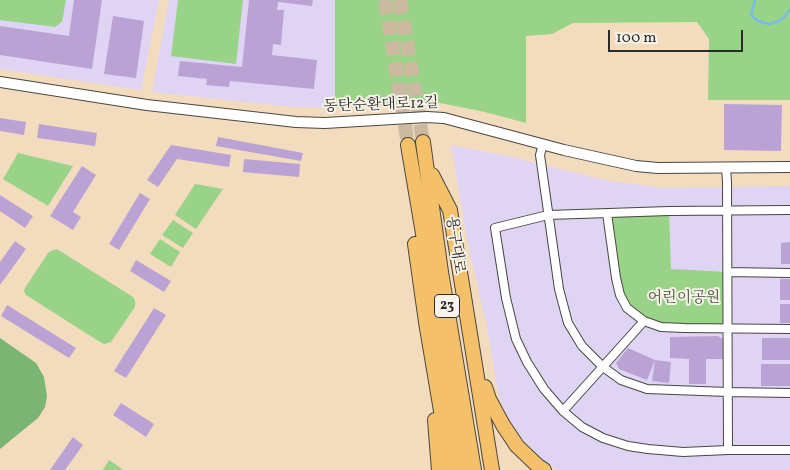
<!DOCTYPE html>
<html>
<head>
<meta charset="utf-8">
<style>
  body { margin:0 }
  #map { position:relative; width:790px; height:470px; overflow:hidden; background:#f3dcbd; font-family:Vollkorn,serif }
  canvas { display:block }
  .scale { position:absolute; left:608px; top:30px; width:135px; height:22px; box-sizing:border-box; border:2px solid #2b2b2b; border-top:0; padding-left:6px; font-size:15px; line-height:18px; white-space:nowrap; color:#2b2b2b; -webkit-text-stroke:4px #f7f3e8; paint-order:stroke }
</style>
</head>
<body>
<div id="map">
<canvas width="790" height="470"></canvas>
<div class="scale">100 m</div>
</div>
<script>
const ctx = document.querySelector('canvas').getContext('2d');
ctx.lineJoin = 'round';
function fillPath(path, color) { ctx.fillStyle = color; ctx.fill(path, 'evenodd'); }
const toPath = rows => new Path2D(rows.map(r => 'M' + r).join(''));
function trace(path, color, width, dash) { ctx.strokeStyle = color; ctx.lineWidth = width; ctx.lineCap = dash ? 'butt' : 'round'; ctx.setLineDash(dash || []); ctx.stroke(path); }
function drawText(font, color, halo, rows, align = 'center') {
  ctx.font = font + ' Vollkorn,"Noto Serif KR",serif'; ctx.lineWidth = 4; ctx.setLineDash([]); ctx.textBaseline = 'middle'; ctx.strokeStyle = halo; ctx.fillStyle = color; for (const [text, x, y, turn = 0] of rows) {
    ctx.save(); ctx.translate(x, y); ctx.rotate((+turn || 0) * Math.PI / 180); ctx.textAlign = isNaN(turn) ? turn : align; if (halo) ctx.strokeText(text, 0, 0); ctx.fillText(text, 0, 0); ctx.restore();
  }
}
const built = toPath([
  [0,0,159,0,141,90,0,69],
  [169,0,335,0,335,108,293,107,152,92],
  [451,145,512,157,604,180,662,188,790,186,790,470,558,470,547,464,513,429,499,398,488,332,467,239]
]);
const green = toPath([
  [0,0,66,0,62,22,55,27,0,20],
  [178,0,243,0,236,64,171,56],
  [335,0,790,0,790,100,708,100,709,39,697,22,573,23,552,34,526,36,526,123,485,112,440,103,335,108],
  [18,153,73,166,48,206,3,179],
  [195,184,223,189,196,229,175,215],
  [669,211,671,269,728,272,728,329,661,327,627,308,620,295,607,213],
  [173,220,193,233,183,248,162,235],
  [160,239,180,252,171,267,150,254],
  [57,249,133,297,135,300,135,307,111,342,104,344,100,342,26,295,24,291,25,288,48,253,51,251],
  [109,460,122,469,121,470,103,470]
]);
const forest = toPath([
  [0,338,36,363,44,377,47,396,45,407,38,418,0,449]
]);
const stream = toPath([
  [755,0,751,14,756,20,764,23,770,24,779,21,784,17,790,10]
]);
const building = toPath([
  [74,0,102,0,92,69,0,55,0,26,69,36],
  [249,0,313,0,312,6,278,2,277,10,284,10,281,45,273,44,272,55,317,60,314,89,230,81,229,87,206,85,207,79,178,76,180,61,242,67],
  [113,16,144,21,136,78,104,74],
  [724,104,782,105,781,151,724,150],
  [0,118,26,122,24,135,0,131],
  [39,124,97,133,95,146,37,138],
  [218,137,303,153,301,161,216,146],
  [171,145,231,155,229,167,177,159,158,187,147,180],
  [244,159,300,164,299,177,243,172],
  [82,166,96,175,73,212,81,217,73,230,50,216],
  [140,193,150,199,119,250,109,244],
  [0,195,33,216,25,228,0,211],
  [15,241,26,249,0,285,0,262],
  [790,242,790,264,781,264,781,243],
  [136,260,171,281,164,292,130,271],
  [780,279,790,279,790,300,780,300],
  [780,304,790,304,790,323,780,323],
  [7,305,76,348,69,358,1,316],
  [154,308,166,315,126,378,114,371],
  [718,336,724,340,724,359,706,359,706,384,689,384,689,359,670,358,670,337],
  [762,338,790,338,790,360,762,360],
  [628,348,655,360,671,362,669,383,652,381,655,360,647,380,619,369,616,363],
  [761,364,790,364,790,386,761,386],
  [121,403,154,424,146,437,113,415],
  [73,437,83,445,65,470,50,470]
]);
const trunkTunnel = toPath([
  [385,0,408,145],
  [400,0,423,142]
]);
const minor = toPath([
  [543,144,540,155,559,289,568,323,582,346,603,367,621,380,647,389,728,392,790,393],
  [726,168,727,182,728,450],
  [790,210,669,211,548,215,495,228,506,298,516,339,527,362,544,389,563,411,582,427,603,438,628,446,648,449,683,452,728,450,790,450],
  [607,213,616,278,620,295,627,308,644,321,661,327,684,328,790,329],
  [728,272,790,273],
  [563,411,644,321]
]);
const tertiary = toPath([
  [0,82,147,105,296,122,325,123,427,117,444,118,564,150,636,166,658,168,790,167]
]);
const trunk = toPath([
  [423,142,441,272,474,470],
  [408,145,463,470],
  [432,175,450,210,492,470],
  [415,244,426,322,451,470],
  [485,387,489,399,503,425,517,446,538,466,544,470],
  [435,420,439,470]
]);
const shields = [
  [447,306,25]
];
const shieldNames = [
  ["23",447,306]
];
const streetNames = [
  ["동탄순환대로12길",381,106,-2],
  ["용구대로",454,245,82]
];
const parkNames = [
  ["어린이공원",684,299]
];
fillPath(built, '#e0d4f4');
fillPath(green, '#98d388');
fillPath(forest, '#7ab574');
trace(stream, '#79baee', 2.5);
fillPath(building, '#bba2d5');
trace(trunkTunnel, '#cbb9a0', 14, [14, 7]);
trace(minor, '#494641', 10);
trace(tertiary, '#494641', 12);
trace(trunk, '#494641', 16);
trace(minor, '#fff', 8);
trace(tertiary, '#fff', 10);
trace(trunk, '#f4c16a', 14);
for (const [x, y, w] of shields) { const box = new Path2D(); box.roundRect(x - w / 2, y - 11.5, w, 23, 4); ctx.fillStyle = '#f7f3e8'; ctx.fill(box); trace(box, '#2b2b2b', 1); }
drawText('bold 14px', '#2b2b2b', null, shieldNames);
drawText('15px', '#2b2b2b', '#f7f3e8', streetNames);
drawText('15px', '#465542', '#f7f3e8', parkNames);
</script>
</body>
</html>
